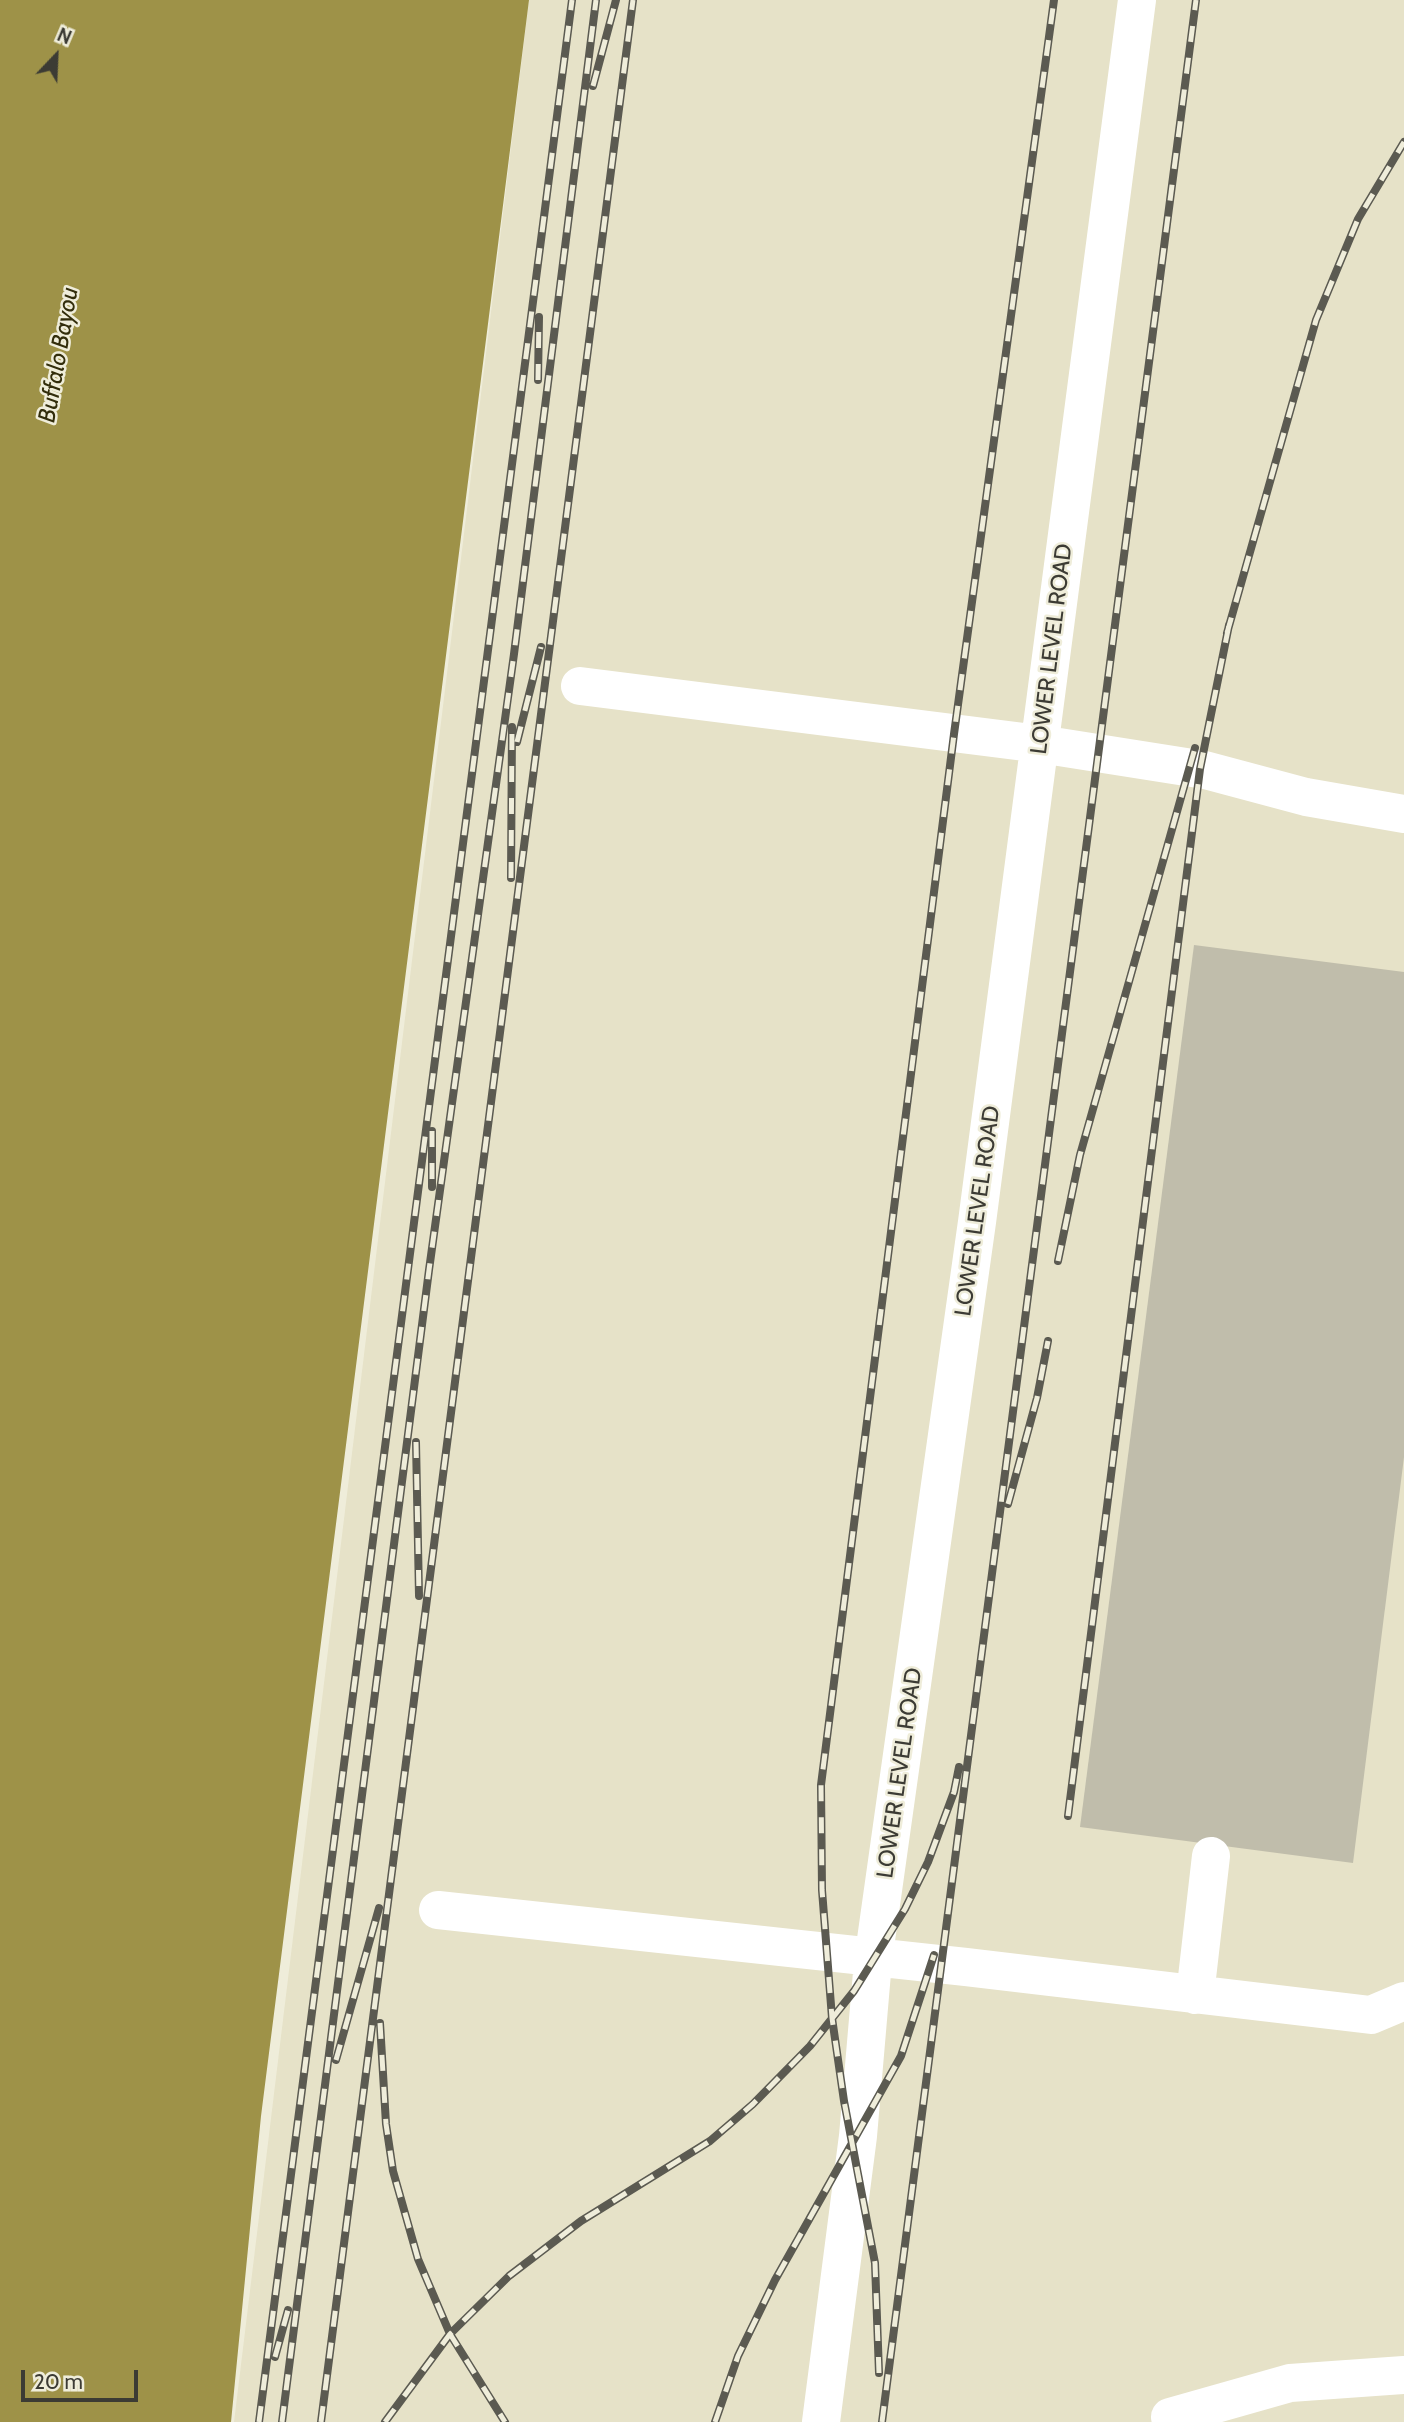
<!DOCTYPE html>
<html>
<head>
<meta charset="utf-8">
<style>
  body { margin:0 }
  #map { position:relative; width:1404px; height:2422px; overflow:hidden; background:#efedda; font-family:Cabin,sans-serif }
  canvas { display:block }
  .north { position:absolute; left:21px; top:21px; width:70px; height:70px; -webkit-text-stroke:5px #efedda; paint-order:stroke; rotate:23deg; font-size:19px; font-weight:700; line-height:28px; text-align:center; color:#3c3b34 }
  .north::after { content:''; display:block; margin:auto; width:24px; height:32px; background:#3c3b34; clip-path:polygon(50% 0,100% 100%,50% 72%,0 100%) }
  .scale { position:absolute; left:21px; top:2370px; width:117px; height:32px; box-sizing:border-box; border:4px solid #3c3b34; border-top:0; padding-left:9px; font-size:21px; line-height:24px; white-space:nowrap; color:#3c3b34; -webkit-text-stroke:5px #efedda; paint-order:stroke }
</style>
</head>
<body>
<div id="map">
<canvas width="1404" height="2422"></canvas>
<div class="north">N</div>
<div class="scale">20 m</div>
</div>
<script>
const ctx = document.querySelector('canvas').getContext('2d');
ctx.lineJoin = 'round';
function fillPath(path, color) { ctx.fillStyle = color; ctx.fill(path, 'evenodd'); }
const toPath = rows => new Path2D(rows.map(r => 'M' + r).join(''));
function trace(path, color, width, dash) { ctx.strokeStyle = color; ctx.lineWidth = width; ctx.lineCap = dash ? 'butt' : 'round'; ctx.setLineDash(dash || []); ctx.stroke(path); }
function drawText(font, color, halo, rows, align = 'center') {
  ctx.font = font + ' Cabin,sans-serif'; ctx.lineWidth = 5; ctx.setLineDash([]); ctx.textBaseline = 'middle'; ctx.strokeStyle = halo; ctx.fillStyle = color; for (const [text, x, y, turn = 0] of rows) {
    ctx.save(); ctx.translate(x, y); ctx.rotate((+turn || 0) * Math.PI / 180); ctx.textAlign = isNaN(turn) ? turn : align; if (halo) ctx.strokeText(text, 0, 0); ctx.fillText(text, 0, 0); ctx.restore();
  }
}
const built = toPath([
  [529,0,1404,0,1404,2422,234,2422]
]);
const water = toPath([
  [0,0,529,0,261,2116,231,2422,0,2422]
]);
const building = toPath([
  [1194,945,1404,972,1404,1457,1353,1863,1080,1827]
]);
const minor = toPath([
  [580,686,1040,744,1205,770,1306,797,1404,814],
  [438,1910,966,1967,1371,2015,1404,2001],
  [1195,1995,1211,1856],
  [821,2422,858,2136,873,1961,977,1222,1137,0],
  [1171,2422,1170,2417,1290,2383,1404,2375]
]);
const rail = toPath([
  [593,86,616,0],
  [538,380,539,317],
  [1227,633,1316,320,1358,219,1404,142],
  [517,742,541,647],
  [511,878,512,727],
  [432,1131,432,1187],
  [1058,1261,1080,1155,1195,748],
  [416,1442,419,1596],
  [1008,1504,1037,1398,1048,1341],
  [1068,1816,1200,769,1229,625],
  [380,2023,386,2124,393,2171,418,2259,450,2334,505,2422],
  [336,2060,379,1908],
  [275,2357,288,2310],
  [879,2373,875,2263,844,2101,832,2018,822,1890,821,1785,954,734,1054,0],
  [259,2422,572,0],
  [282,2422,429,1270,514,654,596,0],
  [321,2422,633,0],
  [385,2422,450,2334,509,2276,581,2221,710,2141,753,2104,810,2046,854,1991,905,1909,928,1862,954,1792,959,1767],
  [715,2422,738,2356,775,2280,901,2056,934,1955],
  [882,2422,1196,0]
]);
const streetNames = [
  ["LOWER LEVEL ROAD",1052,649,-83],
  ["LOWER LEVEL ROAD",978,1211,-82],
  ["LOWER LEVEL ROAD",900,1773,-82]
];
const waterNames = [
  ["Buffalo Bayou",59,355,-80]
];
fillPath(built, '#e6e2c8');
fillPath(water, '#9e9248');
fillPath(building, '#c0bdab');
trace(minor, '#fff', 38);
trace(rail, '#5b5a51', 8);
trace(rail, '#efedda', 5, [16]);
drawText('23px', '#3c3b34', '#efedda', streetNames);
drawText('italic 24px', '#322d0b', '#efedda', waterNames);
</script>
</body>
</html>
